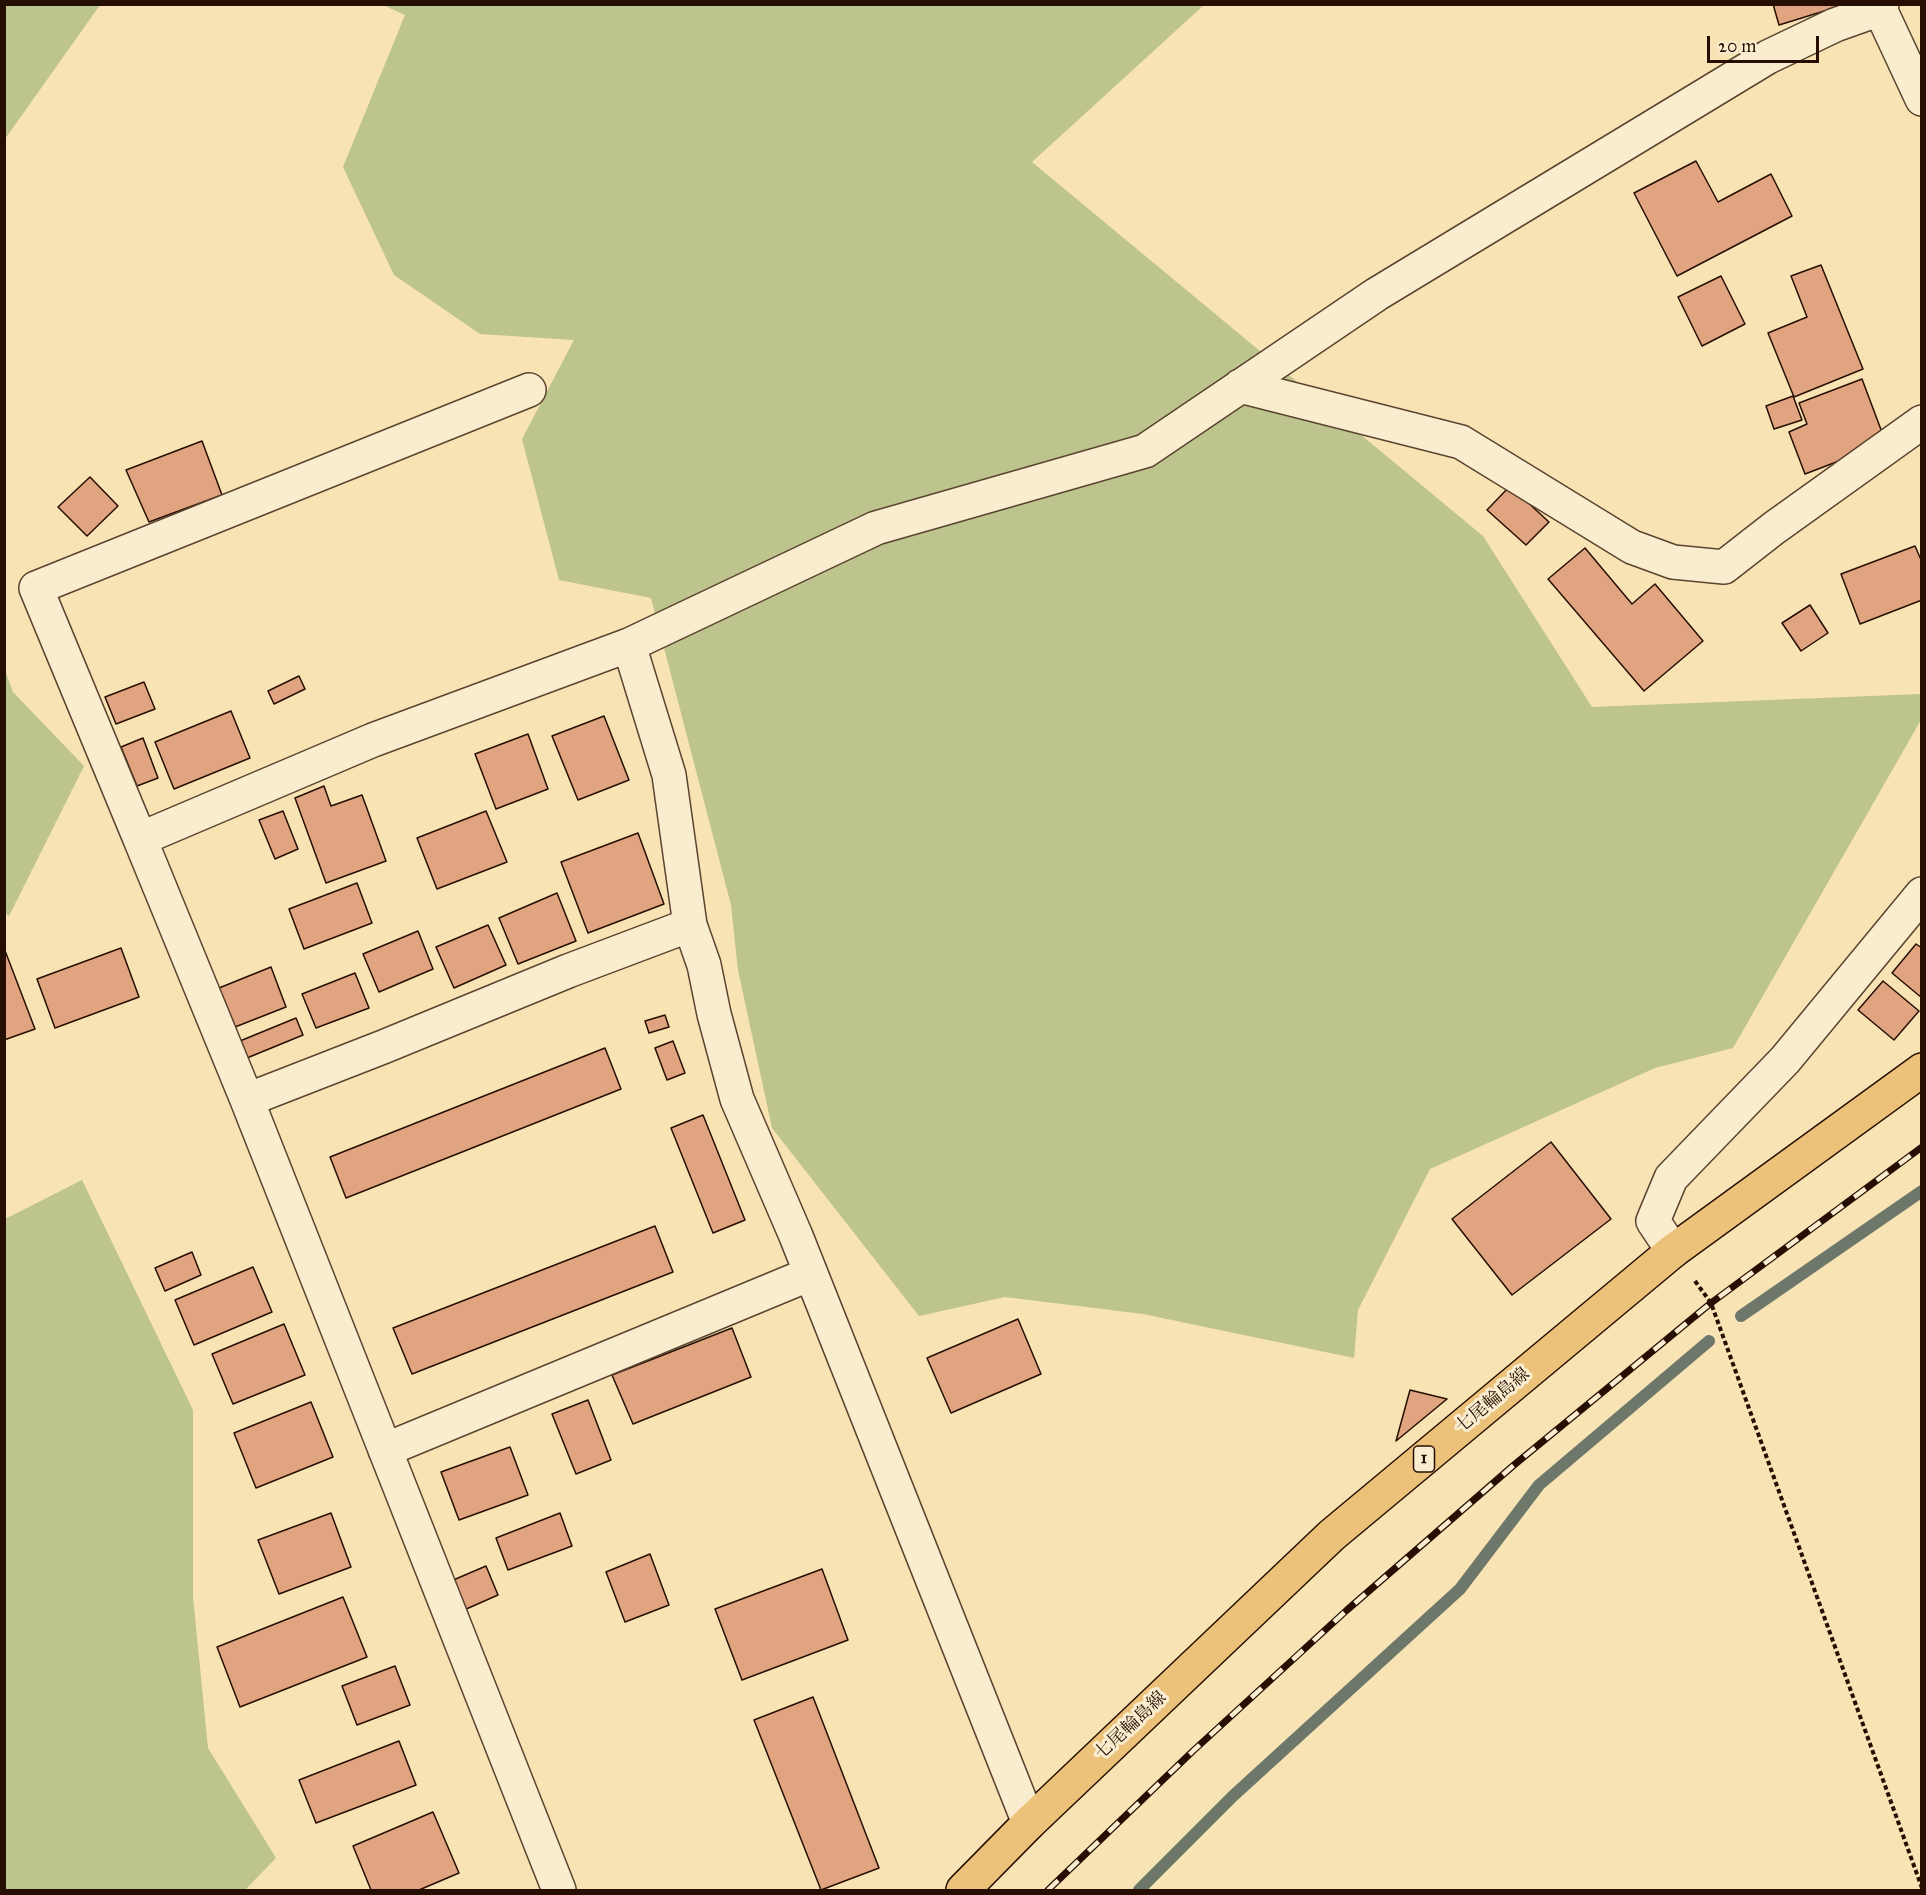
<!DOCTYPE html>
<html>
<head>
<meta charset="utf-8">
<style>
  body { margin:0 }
  #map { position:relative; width:1926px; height:1895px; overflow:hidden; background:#f8e3b5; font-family:"IM FELL Great Primer",serif }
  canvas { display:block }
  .frame { position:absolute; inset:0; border:6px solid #260f02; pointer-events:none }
  .scale { position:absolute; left:1707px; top:36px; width:112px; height:27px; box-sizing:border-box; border:3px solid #260f02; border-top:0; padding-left:8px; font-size:18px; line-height:21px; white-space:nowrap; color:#260f02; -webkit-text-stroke:4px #faedcf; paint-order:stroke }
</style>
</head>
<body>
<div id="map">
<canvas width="1926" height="1895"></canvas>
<div class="frame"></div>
<div class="scale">20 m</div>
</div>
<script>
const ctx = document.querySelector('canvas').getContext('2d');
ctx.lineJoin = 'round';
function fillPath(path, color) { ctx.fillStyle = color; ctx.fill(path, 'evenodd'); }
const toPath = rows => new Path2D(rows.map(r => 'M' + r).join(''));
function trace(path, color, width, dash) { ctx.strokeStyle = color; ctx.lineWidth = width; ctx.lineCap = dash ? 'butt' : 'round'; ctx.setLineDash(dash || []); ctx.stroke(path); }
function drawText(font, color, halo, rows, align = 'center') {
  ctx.font = font + ' "IM FELL Great Primer","Noto Serif JP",serif'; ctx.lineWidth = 6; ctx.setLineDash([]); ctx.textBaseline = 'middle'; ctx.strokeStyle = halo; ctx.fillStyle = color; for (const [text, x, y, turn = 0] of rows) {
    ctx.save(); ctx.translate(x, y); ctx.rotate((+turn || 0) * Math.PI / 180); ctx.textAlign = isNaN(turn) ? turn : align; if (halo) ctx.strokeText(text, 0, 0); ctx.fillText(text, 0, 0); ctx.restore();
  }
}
const green = toPath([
  [5,4,100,5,5,139,4,5],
  [383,5,1204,5,1032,162,1483,536,1592,707,1921,694,1921,720,1733,1048,1655,1068,1430,1169,1358,1310,1354,1358,1143,1314,1005,1297,919,1316,772,1128,738,970,731,905,651,598,559,580,522,439,574,340,480,334,394,275,343,167,405,15],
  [5,670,13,692,84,766,9,916,4,912],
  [82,1180,193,1410,193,1597,208,1748,276,1858,245,1890,5,1890,5,1219]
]);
const stream = toPath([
  [1741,1316,1922,1191],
  [1139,1890,1233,1796,1460,1589,1539,1485,1709,1341]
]);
const building = toPath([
  [1773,4,1847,4,1779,25,1773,4],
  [1696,161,1718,202,1771,174,1792,216,1677,276,1634,193,1696,161],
  [1821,265,1863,369,1794,397,1768,333,1807,317,1791,276,1821,265],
  [1721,276,1745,324,1702,346,1678,297,1721,276],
  [1862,379,1886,443,1805,474,1789,432,1807,424,1799,403,1862,379],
  [1793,396,1802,420,1774,429,1766,406,1793,396],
  [202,441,222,495,149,522,126,470,202,441],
  [90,477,118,506,87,536,58,507,90,477],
  [1510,486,1549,522,1526,545,1487,510,1510,486],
  [1915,546,1922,562,1922,600,1860,624,1841,574,1915,546],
  [1585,548,1632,604,1655,584,1703,641,1644,691,1548,579,1585,548],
  [1810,605,1828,633,1801,651,1782,623,1810,605],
  [299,676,305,689,274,704,268,691,299,676],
  [144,682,155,709,116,724,105,697,144,682],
  [231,711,250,758,174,789,155,742,231,711],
  [604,716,629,780,578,800,552,736,604,716],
  [528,734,548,789,496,809,475,754,528,734],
  [143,738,158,778,137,786,121,747,143,738],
  [324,786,331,806,362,795,386,861,326,883,295,798,324,786],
  [283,811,298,849,275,859,259,820,283,811],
  [486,811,507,862,437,889,417,838,486,811],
  [638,833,664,904,588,933,561,862,638,833],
  [357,883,372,923,304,949,289,909,357,883],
  [557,893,576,941,518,964,499,918,557,893],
  [488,925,506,965,454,988,436,947,488,925],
  [418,931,433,969,379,992,363,954,418,931],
  [1916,944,1922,948,1922,998,1892,973,1916,944],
  [4,948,35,1029,4,1040,4,948],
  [121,948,139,997,55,1028,37,979,121,948],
  [271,967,286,1007,235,1027,219,988,271,967],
  [355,973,369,1008,316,1028,302,994,355,973],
  [1883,981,1919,1011,1894,1040,1858,1010,1883,981],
  [665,1015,669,1027,649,1033,645,1021,665,1015],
  [296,1018,303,1035,247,1058,240,1041,296,1018],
  [673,1041,685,1073,667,1080,655,1048,673,1041],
  [605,1048,621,1089,346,1198,330,1157,605,1048],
  [703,1115,745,1220,713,1233,671,1128,703,1115],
  [1551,1142,1611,1219,1512,1295,1452,1219,1551,1142],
  [655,1226,673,1272,412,1374,393,1328,655,1226],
  [192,1252,201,1275,165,1291,155,1268,192,1252],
  [253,1267,272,1312,194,1345,175,1300,253,1267],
  [1018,1319,1041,1374,951,1413,927,1358,1018,1319],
  [284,1324,305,1375,233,1404,212,1354,284,1324],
  [732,1328,751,1377,633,1424,612,1375,732,1328],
  [1410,1390,1447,1399,1396,1441,1410,1390],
  [588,1400,611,1460,576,1474,552,1414,588,1400],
  [311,1402,333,1457,256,1488,234,1433,311,1402],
  [510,1447,528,1495,459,1520,441,1472,510,1447],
  [331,1513,351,1567,279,1594,258,1540,331,1513],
  [560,1513,572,1546,508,1570,496,1538,560,1513],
  [650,1554,669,1605,625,1622,606,1572,650,1554],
  [486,1566,498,1595,464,1610,451,1581,486,1566],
  [822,1569,848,1640,742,1680,715,1609,822,1569],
  [343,1597,367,1657,240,1707,217,1647,343,1597],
  [395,1666,410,1705,357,1725,342,1686,395,1666],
  [813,1697,879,1868,821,1890,754,1720,813,1697],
  [399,1741,416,1785,316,1823,299,1780,399,1741],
  [433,1812,459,1873,419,1890,371,1890,353,1846,433,1812]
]);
const path = toPath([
  [1695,1281,1711,1303,1922,1888]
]);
const street = toPath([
  [1880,9,1922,99],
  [1240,386,1461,442,1632,547,1673,562,1724,567,1774,528,1922,422],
  [629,645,669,775,690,925,704,965,714,1014,737,1099,796,1236,1029,1823],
  [140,839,36,588,529,390],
  [247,1100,383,1047,568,971,690,925],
  [1673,1251,1653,1221,1671,1178,1785,1060,1922,894],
  [385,1450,810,1274],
  [559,1890,247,1100,140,839,373,740,629,645,876,528,1145,451,1377,294,1768,57,1835,25,1880,9,1882,4]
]);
const primary = toPath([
  [963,1890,1029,1823,1332,1535,1673,1251,1922,1070]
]);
const rail = toPath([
  [1048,1890,1194,1750,1347,1610,1514,1465,1711,1303,1922,1147]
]);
const shields = [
  [1424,1459,21]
];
const shieldNames = [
  ["1",1424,1459]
];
const streetNames = [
  ["七尾輪島線",1493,1401,-40],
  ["七尾輪島線",1131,1726,-43]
];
fillPath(green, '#bdc48d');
trace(stream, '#6d786a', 12);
fillPath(building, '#e1a481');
trace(building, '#260f02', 1.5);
trace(street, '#5a442f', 36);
trace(primary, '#260f02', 36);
trace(path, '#260f02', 4, [4.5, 3]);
trace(street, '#faedcf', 33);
trace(primary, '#ecc27a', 33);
trace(rail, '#260f02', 7);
trace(rail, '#faedcf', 4.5, [14]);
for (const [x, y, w] of shields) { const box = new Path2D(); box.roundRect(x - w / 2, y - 13, w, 26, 4.5); ctx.fillStyle = '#faedcf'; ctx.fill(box); trace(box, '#260f02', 1.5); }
drawText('bold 16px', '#260f02', null, shieldNames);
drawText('18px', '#260f02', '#faedcf', streetNames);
</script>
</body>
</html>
